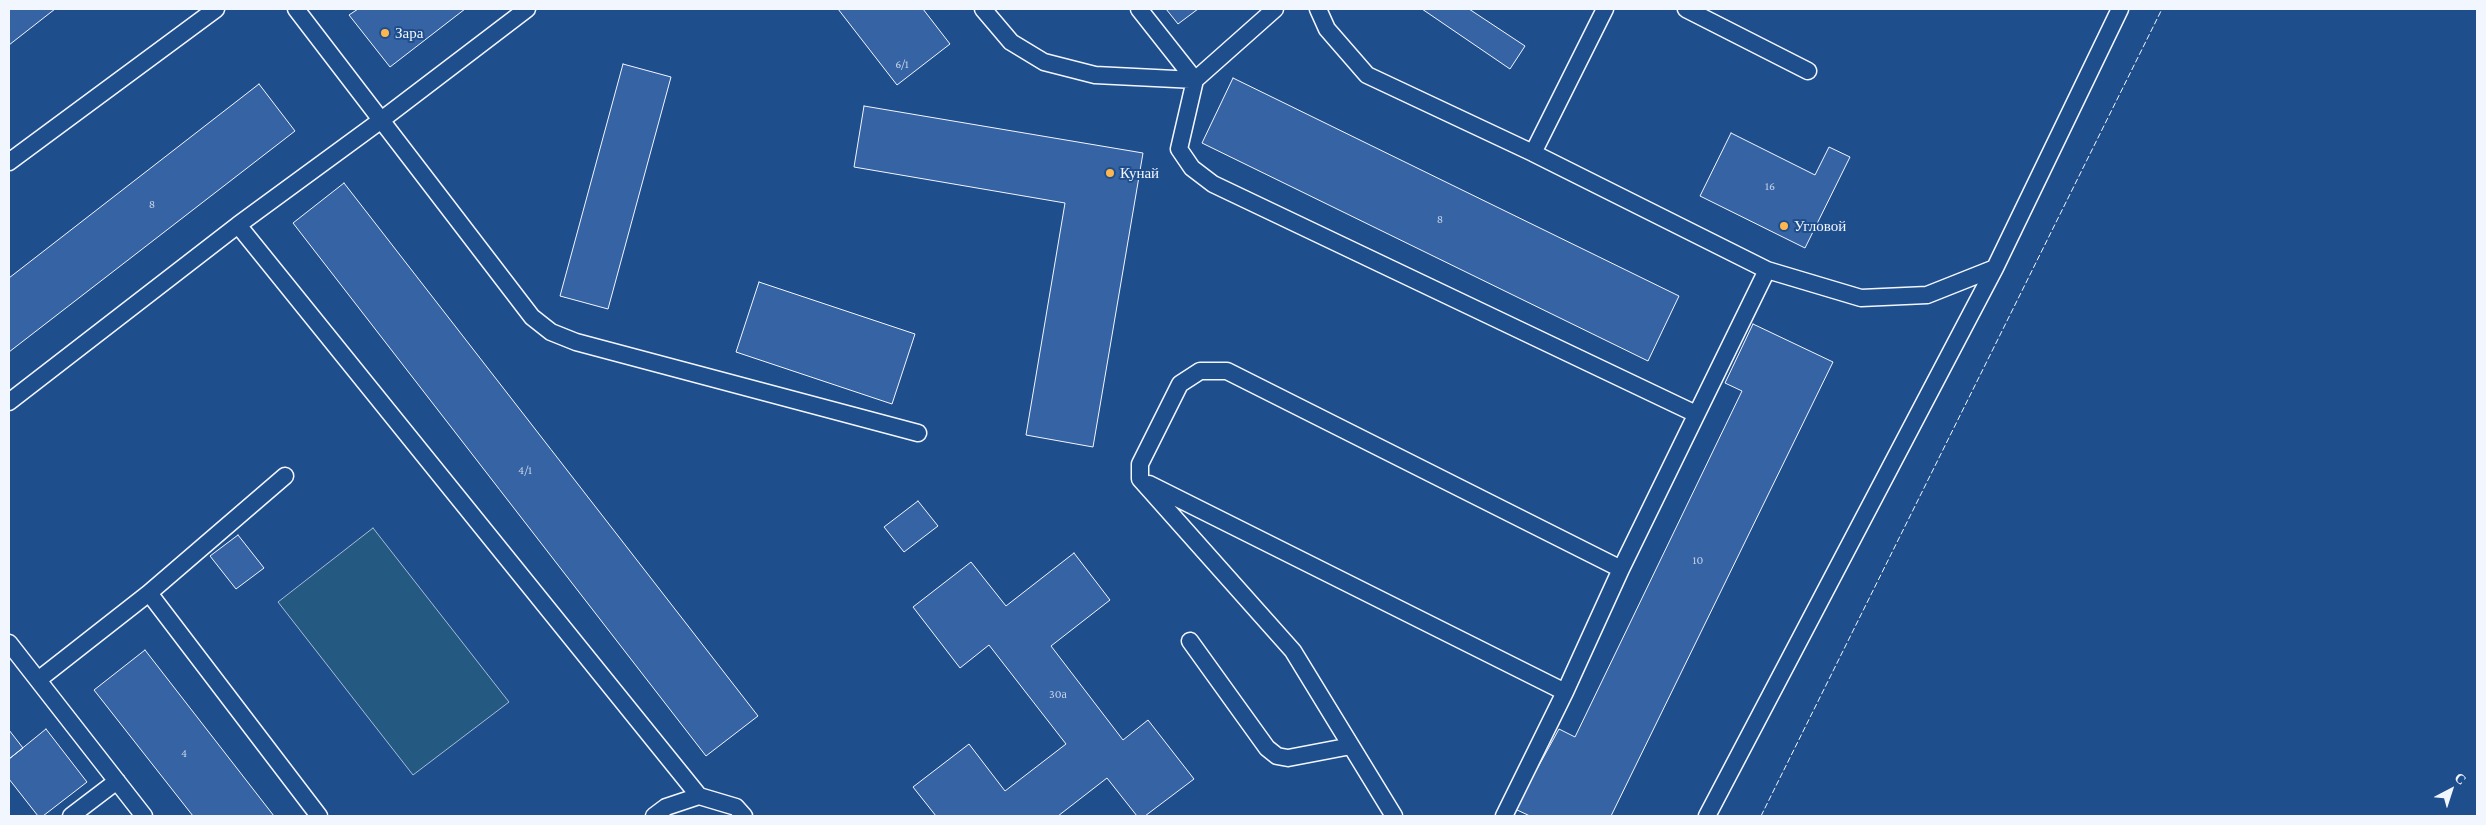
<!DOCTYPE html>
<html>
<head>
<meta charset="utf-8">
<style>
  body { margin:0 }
  #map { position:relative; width:2486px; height:825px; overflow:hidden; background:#1f4e8c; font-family:"Crimson Pro",serif }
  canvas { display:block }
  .frame { position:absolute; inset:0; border:10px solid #f2f6ff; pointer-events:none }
  .north { position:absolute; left:2426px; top:765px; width:50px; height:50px; -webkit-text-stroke:4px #1f4e8c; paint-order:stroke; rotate:40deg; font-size:14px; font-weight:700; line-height:20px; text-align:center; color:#f2f6ff }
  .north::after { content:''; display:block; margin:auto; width:18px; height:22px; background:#f2f6ff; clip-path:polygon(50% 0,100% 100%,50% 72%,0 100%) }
</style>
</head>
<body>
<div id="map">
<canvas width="2486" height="825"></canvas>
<div class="frame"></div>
<div class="north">С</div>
</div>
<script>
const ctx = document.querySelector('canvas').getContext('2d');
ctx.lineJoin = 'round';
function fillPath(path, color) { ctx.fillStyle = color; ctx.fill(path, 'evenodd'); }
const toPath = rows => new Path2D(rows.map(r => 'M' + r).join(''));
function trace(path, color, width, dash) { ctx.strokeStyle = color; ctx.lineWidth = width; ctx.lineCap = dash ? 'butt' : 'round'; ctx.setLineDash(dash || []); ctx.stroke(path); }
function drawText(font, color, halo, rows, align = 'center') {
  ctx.font = font + ' "Crimson Pro",serif'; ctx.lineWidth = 4; ctx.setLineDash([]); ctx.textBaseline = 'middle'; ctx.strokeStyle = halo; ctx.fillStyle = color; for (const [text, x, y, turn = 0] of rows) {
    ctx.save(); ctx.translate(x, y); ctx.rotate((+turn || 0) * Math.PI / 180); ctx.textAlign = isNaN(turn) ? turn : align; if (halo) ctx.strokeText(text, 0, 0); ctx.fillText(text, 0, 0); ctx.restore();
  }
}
const green = toPath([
  [373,528,509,702,413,775,278,602,373,528]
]);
const building = toPath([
  [9,9,55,9,9,45,9,9],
  [358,9,465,9,390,67,349,15,358,9],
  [838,9,923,9,950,44,897,85,838,9],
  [1166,9,1198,9,1178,24,1166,9],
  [1422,9,1469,9,1525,46,1510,69,1422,9],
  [623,64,671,77,608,309,560,296,623,64],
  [1233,78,1679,296,1648,361,1202,143,1233,78],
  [259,84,295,131,9,352,9,278,259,84],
  [864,106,1143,153,1093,447,1026,435,1065,203,854,167,864,106],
  [1731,133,1815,175,1829,147,1850,157,1805,248,1700,196,1731,133],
  [344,183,758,716,706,756,293,223,344,183],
  [759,282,915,334,892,404,736,352,759,282],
  [1753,324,1833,362,1611,816,1530,816,1515,809,1559,729,1575,737,1742,391,1725,383,1753,324],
  [918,501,938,526,904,552,884,527,918,501],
  [238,535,264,568,236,589,210,556,238,535],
  [1074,553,1110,600,1051,646,1123,740,1148,720,1194,779,1145,816,1137,816,1107,778,1058,816,936,816,913,787,969,744,1005,791,1066,744,989,645,960,668,913,607,971,562,1006,606,1074,553],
  [145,650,274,816,193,816,94,690,145,650],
  [46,729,87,782,43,816,38,816,9,779,9,759,46,729],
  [9,730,23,748,9,759,9,730]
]);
const service = toPath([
  [296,9,532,317,551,332,576,342,918,433],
  [983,9,1011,42,1044,62,1095,75,1195,80,1275,9],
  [1139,9,1195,80,1179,149,1192,168,1213,184,1696,414],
  [1318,9,1327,29,1367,75,1533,153,1767,270,1861,298,1927,295,1995,268],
  [1686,9,1808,71],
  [1533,153,1605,9],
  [9,162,216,9],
  [238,225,699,796],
  [9,402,238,225,380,121,527,9],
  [1149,484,1565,692],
  [149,593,285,476],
  [1190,641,1267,748,1277,756,1288,758,1351,746],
  [9,643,144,816],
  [38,680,149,593,319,816],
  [71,816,117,781],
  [654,816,666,807,699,796,736,807,744,816],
  [1394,816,1293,651,1140,479,1140,464,1180,384,1200,371,1227,371,1621,569],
  [1504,816,1565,692,1621,569,1767,270],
  [1707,816,1995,268,2120,9]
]);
const fence = toPath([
  [1761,816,2162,9]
]);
const markers = [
  [385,33,5,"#ffb74d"],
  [1110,173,5,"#ffb74d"],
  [1784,226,5,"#ffb74d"]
];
const numberNames = [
  ["6/1",902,64],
  ["16",1770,186],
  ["8",152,204],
  ["8",1440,219],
  ["4/1",525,470],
  ["10",1698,560],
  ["30а",1058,694],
  ["4",184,753]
];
const poiNames = [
  ["Зара",395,33],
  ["Кунай",1120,173],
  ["Угловой",1794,226]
];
fillPath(green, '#245a82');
trace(green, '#a8bbd7', 1);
fillPath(building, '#3563a3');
trace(building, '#f2f6ff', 1);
trace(service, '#f2f6ff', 19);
trace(service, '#1f4e8c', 16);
trace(fence, '#f2f6ff', 1, [6, 2.5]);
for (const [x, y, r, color] of markers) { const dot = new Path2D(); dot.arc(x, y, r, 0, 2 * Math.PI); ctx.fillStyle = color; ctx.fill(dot); trace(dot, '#1f4e8c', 2); }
drawText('12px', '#c3d1e8', null, numberNames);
drawText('15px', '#f2f6ff', '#1f4e8c', poiNames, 'left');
</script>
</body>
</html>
